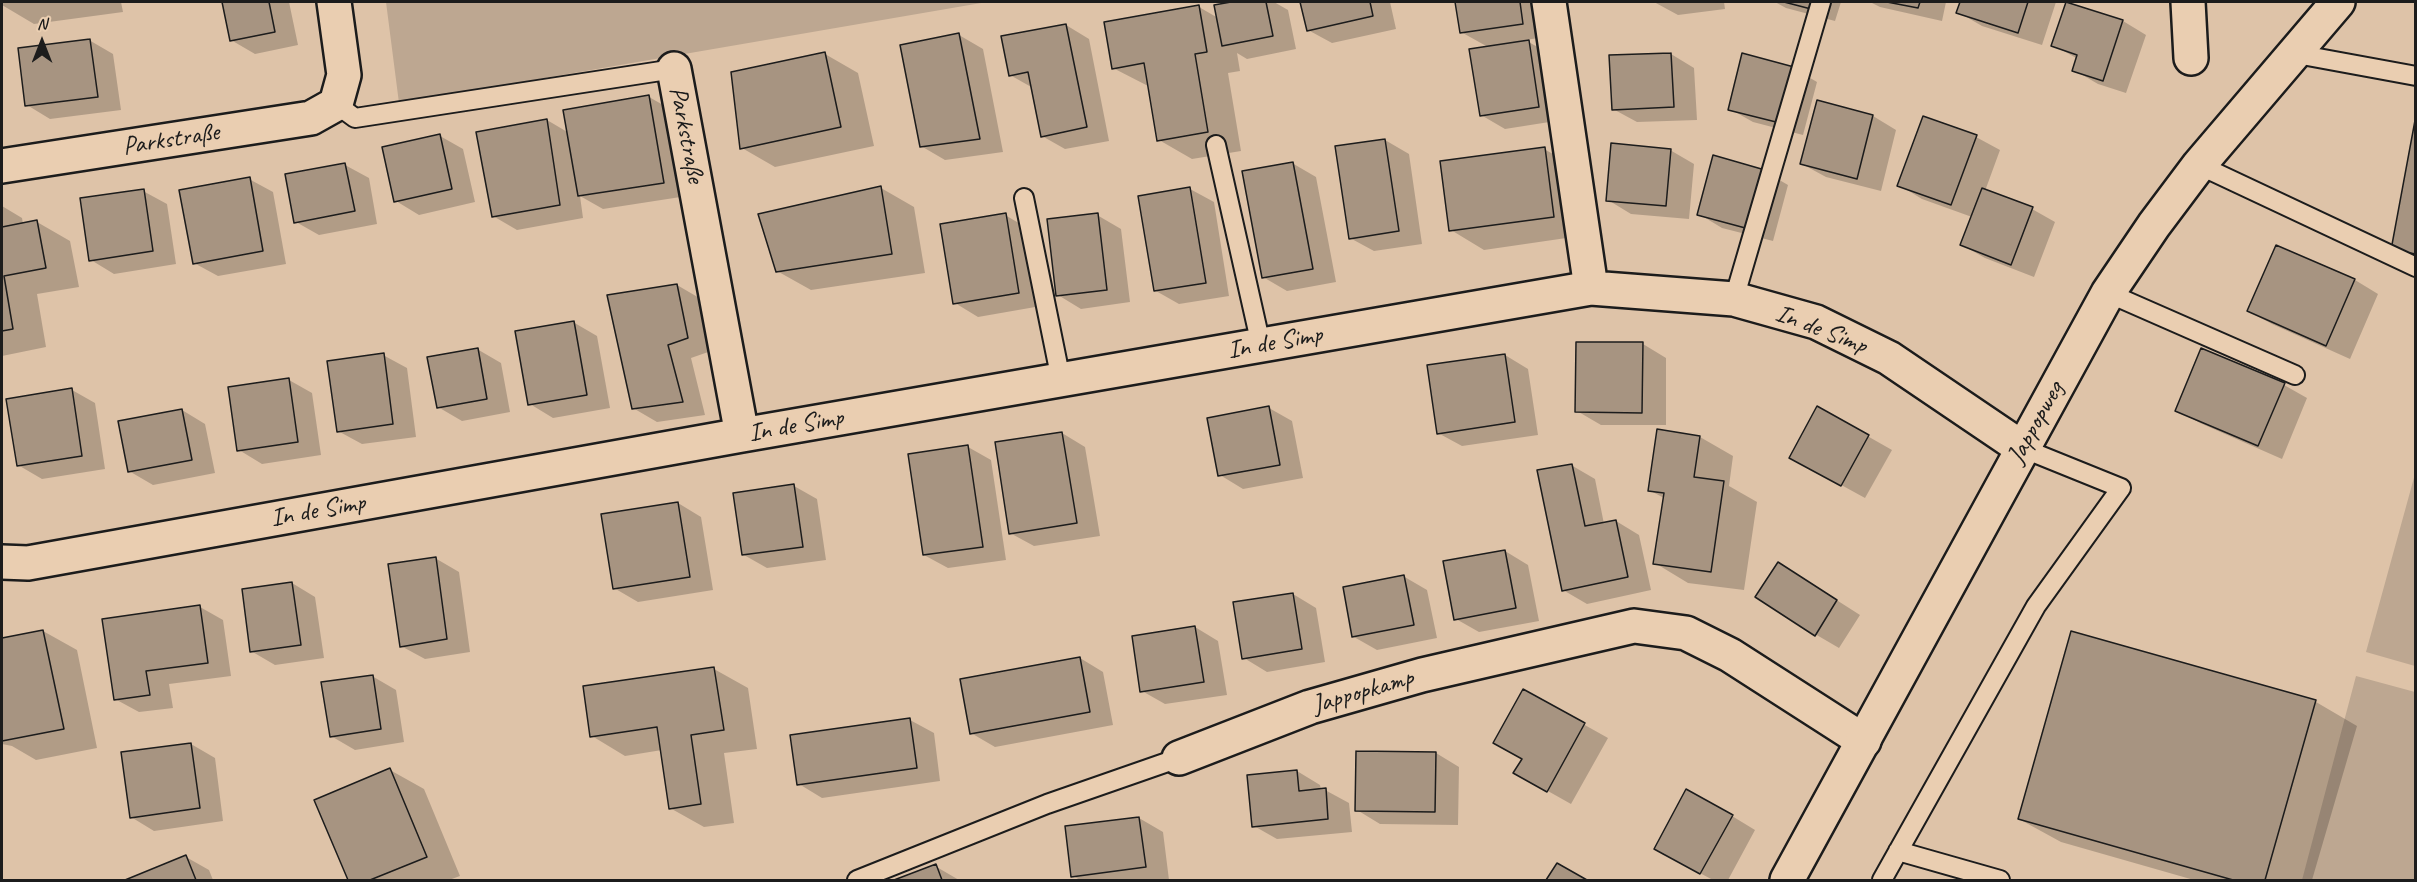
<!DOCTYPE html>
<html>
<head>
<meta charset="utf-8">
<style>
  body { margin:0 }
  #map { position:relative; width:2417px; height:882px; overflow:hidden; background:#dec3a8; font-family:Caveat,sans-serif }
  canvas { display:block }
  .frame { position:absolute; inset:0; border:3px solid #1c1c1c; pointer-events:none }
  .north { position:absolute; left:12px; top:12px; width:60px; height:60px; -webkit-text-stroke:4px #eaceb1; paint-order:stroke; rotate:0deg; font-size:16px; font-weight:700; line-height:24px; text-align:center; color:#1c1c1c }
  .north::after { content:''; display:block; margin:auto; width:21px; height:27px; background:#1c1c1c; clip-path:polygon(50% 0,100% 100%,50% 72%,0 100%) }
</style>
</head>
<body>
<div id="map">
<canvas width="2417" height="882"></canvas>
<div class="frame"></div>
<div class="north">N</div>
</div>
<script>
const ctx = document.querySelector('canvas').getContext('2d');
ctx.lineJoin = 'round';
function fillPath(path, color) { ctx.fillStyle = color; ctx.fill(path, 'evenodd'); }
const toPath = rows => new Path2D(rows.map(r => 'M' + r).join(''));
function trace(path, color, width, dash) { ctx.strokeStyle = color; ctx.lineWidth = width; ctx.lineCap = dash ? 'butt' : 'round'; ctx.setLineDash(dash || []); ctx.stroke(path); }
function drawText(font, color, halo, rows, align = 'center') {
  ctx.font = font + ' Caveat,sans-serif'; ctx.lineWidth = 4.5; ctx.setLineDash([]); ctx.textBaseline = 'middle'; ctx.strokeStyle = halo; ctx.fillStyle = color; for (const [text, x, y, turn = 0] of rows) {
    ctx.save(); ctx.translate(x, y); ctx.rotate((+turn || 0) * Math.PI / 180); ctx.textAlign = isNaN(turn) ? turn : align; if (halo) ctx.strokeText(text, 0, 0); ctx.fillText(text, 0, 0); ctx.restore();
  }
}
const green = toPath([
  [386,2,987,2,399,103],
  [2415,474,2415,666,2366,652],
  [2356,676,2415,692,2415,880,2302,880]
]);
const shadow = toPath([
  [2,2,121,2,123,12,34,24,2,5],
  [223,2,289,2,298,45,255,54,231,40],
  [1238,2,1274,2,1288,10,1296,49,1247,59,1237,53,1240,71,1228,73,1241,151,1192,159,1159,140,1150,87,1113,68,1199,7,1218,18,1215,6],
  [1302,2,1390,2,1396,29,1332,43,1308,30],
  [1457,2,1541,2,1546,37,1525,40,1552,55,1562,120,1505,129,1481,115,1488,47,1461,32],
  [1654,2,1724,2,1725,9,1678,15],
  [1775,2,1841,2,1835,21,1786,8],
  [1870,2,1946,2,1942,21,1880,7],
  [1961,2,2056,2,2042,45,1982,26,1958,12],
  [2067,2,2123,21,2146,35,2126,93,2098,84,2074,70,2078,59,2053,45],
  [1066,25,1089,39,1109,141,1065,149,1042,136,1033,88,1010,75],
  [959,35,983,49,1003,152,945,160,921,146],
  [89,40,113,54,121,110,50,119,27,105],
  [825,54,858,73,874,146,775,167,742,148],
  [1671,54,1694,68,1697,120,1637,122,1613,109],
  [1793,68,1817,82,1803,135,1753,122,1730,109],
  [649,97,672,110,687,196,603,209,580,196,583,218,517,230,493,216,547,120,569,133],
  [1818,102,1873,116,1896,130,1881,191,1826,177,1802,164],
  [1924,117,1976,137,2000,150,1985,191,2032,209,2055,222,2034,277,1985,258,1962,245,1972,217,1922,199,1899,185],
  [440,136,463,149,475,202,419,215,396,201],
  [1385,140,1409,154,1422,244,1374,251,1350,238,1336,147],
  [1544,149,1578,168,1587,235,1484,250,1451,230],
  [1670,150,1694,164,1689,219,1631,214,1608,200],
  [1292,163,1316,177,1336,282,1287,291,1263,277],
  [345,165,369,178,377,224,319,235,296,222],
  [1764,171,1788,185,1773,241,1722,228,1699,214],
  [249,179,273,192,286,264,218,276,194,263],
  [881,188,914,207,925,273,811,290,777,271],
  [1190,189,1214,202,1229,296,1179,304,1156,291],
  [143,191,167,204,176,264,114,274,91,260],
  [2,206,22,218,23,224,37,222,70,241,79,287,37,294,46,347,2,356],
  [1005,215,1029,229,1041,306,978,317,955,303],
  [1097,215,1121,229,1130,302,1081,309,1058,295],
  [2277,246,2355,280,2378,294,2350,359,2272,324,2248,311],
  [677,285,701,299,711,351,691,358,705,415,657,422,633,408],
  [573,322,597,336,610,408,553,418,530,404],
  [1643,344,1666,358,1666,425,1601,425,1577,411],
  [477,349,501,363,510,412,462,421,438,407],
  [383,355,407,368,416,437,362,444,338,431],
  [1505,355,1528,369,1538,435,1462,446,1438,433],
  [289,380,312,393,321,455,262,464,239,450],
  [2284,385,2307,398,2282,459,2200,423,2176,410],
  [72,390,95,403,105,469,42,479,18,465],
  [1269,408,1292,421,1303,478,1243,489,1220,475],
  [1818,408,1892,450,1865,498,1814,470],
  [182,410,205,424,215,473,153,485,129,471],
  [1062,433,1085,447,1100,536,1034,546,1010,533],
  [1700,437,1733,456,1729,486,1757,502,1744,590,1688,583,1655,563,1664,498,1649,490],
  [968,447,991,460,1006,560,948,568,924,555],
  [1571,465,1595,479,1604,524,1616,521,1639,535,1651,590,1587,604,1563,590],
  [794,486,817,499,826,560,767,568,744,555],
  [678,503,701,517,713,590,638,602,614,588],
  [1505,551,1528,565,1539,621,1479,632,1456,619],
  [435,558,459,572,470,652,425,659,401,646],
  [1403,576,1427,590,1437,638,1377,650,1354,637],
  [1802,578,1860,615,1839,648,1815,634],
  [292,583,315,597,324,658,275,665,251,651],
  [1293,594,1316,608,1325,662,1267,672,1244,658],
  [200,607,223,620,231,676,169,684,173,708,139,712,115,699],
  [1195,627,1218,641,1227,695,1165,704,1142,691],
  [43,631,77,650,97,748,36,760,12,746,2,744,2,640],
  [2073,633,2316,702,2357,726,2312,880,2194,880,2061,842,2019,819],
  [1080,658,1103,672,1113,725,995,747,971,733],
  [714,669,748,688,757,749,724,753,734,823,704,827,670,808,662,750,625,756,592,736],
  [372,676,396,690,404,742,355,750,331,736],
  [1524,691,1608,738,1571,804,1539,786,1523,759],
  [910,720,934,733,940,781,822,798,799,784],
  [191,744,215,758,223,821,154,831,131,817],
  [1436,753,1459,767,1458,825,1380,824,1357,810],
  [390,770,424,789,460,876,449,880,349,880,316,801],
  [1297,771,1320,785,1321,790,1325,790,1349,803,1352,832,1277,839,1254,826],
  [1732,816,1755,830,1728,880,1713,880,1679,862],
  [1139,818,1163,832,1169,880,1080,880,1073,876],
  [186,857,209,870,213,880,129,880],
  [935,866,959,880,899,880]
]);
const building = toPath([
  [222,2,269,2,275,32,230,41,222,2],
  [1231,2,1266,2,1273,36,1222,46,1214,5,1231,2],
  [1300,2,1370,2,1373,16,1307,31,1300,2],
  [1455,2,1520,2,1523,24,1460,33,1455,2],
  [1784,2,1814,2,1811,9,1784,2],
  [1887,2,1920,2,1918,8,1887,2],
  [1960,2,2028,2,2018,33,1956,13,1960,2],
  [2066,2,2123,20,2103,81,2072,71,2077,55,2051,46,2066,2],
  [1199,5,1207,52,1195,54,1208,132,1157,141,1144,63,1112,69,1104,22,1199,5],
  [1066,24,1087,127,1041,137,1028,72,1009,76,1001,36,1066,24],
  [959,33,980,139,920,147,900,45,959,33],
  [90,39,98,97,25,106,18,48,90,39],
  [1529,40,1539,107,1480,116,1469,49,1529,40],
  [825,52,841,127,740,149,731,72,825,52],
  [1671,53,1674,107,1612,110,1609,55,1671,53],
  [1742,53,1794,67,1780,123,1728,110,1742,53],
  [649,95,664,183,578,196,563,110,649,95],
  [1817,100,1873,115,1857,179,1800,164,1817,100],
  [2416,115,2416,254,2391,250,2416,115],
  [1923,116,1977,135,1951,205,1897,186,1923,116],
  [547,119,560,205,492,217,476,132,547,119],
  [440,134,452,189,394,202,382,147,440,134],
  [1385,139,1399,231,1349,239,1335,146,1385,139],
  [1611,143,1671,149,1666,206,1606,201,1611,143],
  [1545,147,1554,217,1449,231,1440,161,1545,147],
  [1713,155,1765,170,1749,229,1697,215,1713,155],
  [1293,162,1313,269,1262,278,1242,171,1293,162],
  [345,163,355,211,294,223,285,174,345,163],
  [250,177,263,251,193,264,179,190,250,177],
  [881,186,892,254,776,272,758,214,881,186],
  [1190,187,1206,283,1154,291,1138,196,1190,187],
  [1982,188,2033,207,2011,265,1960,245,1982,188],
  [144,189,153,251,89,261,80,198,144,189],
  [1006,213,1019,293,953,304,940,224,1006,213],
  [1098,213,1107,290,1056,296,1047,219,1098,213],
  [37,220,46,268,4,276,13,329,2,331,2,227,37,220],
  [2276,245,2355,279,2326,346,2247,311,2276,245],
  [677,284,688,338,668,345,683,402,632,409,607,295,677,284],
  [574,321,587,395,528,405,515,331,574,321],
  [1576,342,1643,342,1642,413,1575,412,1576,342],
  [478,348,487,399,437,408,427,357,478,348],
  [2201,348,2285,383,2258,446,2175,411,2201,348],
  [384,353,393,424,337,432,327,361,384,353],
  [1505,354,1515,422,1437,434,1427,365,1505,354],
  [289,378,298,442,237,451,228,387,289,378],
  [72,388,82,456,17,466,6,399,72,388],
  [1269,406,1280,465,1218,476,1207,418,1269,406],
  [1817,406,1869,435,1841,486,1789,458,1817,406],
  [182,409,192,460,128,472,118,421,182,409],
  [1657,429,1700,436,1694,477,1724,481,1711,572,1653,564,1664,493,1648,491,1657,429],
  [1062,432,1077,523,1009,534,995,442,1062,432],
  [968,445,983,547,923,555,908,454,968,445],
  [1572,464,1585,526,1616,520,1628,577,1562,591,1537,470,1572,464],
  [794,484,803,547,742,555,733,493,794,484],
  [678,502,690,577,613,589,601,514,678,502],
  [1505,550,1516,608,1454,620,1443,561,1505,550],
  [436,557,447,639,400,647,388,564,436,557],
  [1778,562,1837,600,1815,636,1755,597,1778,562],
  [1404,575,1414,625,1352,637,1343,587,1404,575],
  [292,582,301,645,250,652,242,589,292,582],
  [1293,593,1302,649,1242,659,1233,602,1293,593],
  [200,605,208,663,146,671,150,695,114,700,102,619,200,605],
  [1195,626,1204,682,1140,692,1132,636,1195,626],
  [43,630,64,729,2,741,2,638,43,630],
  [2071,631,2316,700,2265,880,2233,880,2018,819,2071,631],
  [1080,657,1090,712,970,734,960,679,1080,657],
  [714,667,724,730,691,735,701,804,669,809,657,727,590,737,583,686,714,667],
  [373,675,381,729,330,737,321,682,373,675],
  [1523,689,1585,723,1547,792,1513,773,1522,759,1493,743,1523,689],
  [910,718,917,768,797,785,790,735,910,718],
  [191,743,200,808,130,818,121,752,191,743],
  [1356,751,1436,752,1435,812,1355,811,1356,751],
  [390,768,427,857,370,880,348,880,314,800,390,768],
  [1297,770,1299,791,1326,788,1328,819,1252,827,1247,775,1297,770],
  [1686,789,1733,815,1700,874,1654,849,1686,789],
  [1139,817,1146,867,1071,877,1065,826,1139,817],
  [186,855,196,880,125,880,186,855],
  [1557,863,1587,880,1546,880,1557,863],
  [936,864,942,880,894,880,936,864]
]);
const service = toPath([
  [2291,53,2416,76],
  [336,104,355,118,674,69],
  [1216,145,1261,345],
  [2199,165,2416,267],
  [1024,198,1061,380],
  [2108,293,2295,375],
  [1734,299,1821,2],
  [1898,851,2000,880],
  [857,880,1047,804,1179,758],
  [1882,880,2036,606,2121,488,2022,448]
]);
const minor = toPath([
  [1549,2,1591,288],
  [2188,2,2191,58],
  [674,69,742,435],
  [2,166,311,118,336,104,344,75,334,2],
  [2,562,28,563,742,435,1591,288,1734,299,1816,322,1889,358,2022,448],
  [1179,758,1310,707,1422,675,1634,626,1686,633,1730,655,1864,741]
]);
const tertiary = toPath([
  [1787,880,2108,293,2154,225,2199,165,2338,2]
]);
const streetNames = [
  ["Parkstraße",686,135,79],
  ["Parkstraße",171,140,-9],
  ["In de Simp",1821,330,21],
  ["In de Simp",1275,343,-10],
  ["Jappopweg",2036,423,-61],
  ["In de Simp",796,426,-10],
  ["In de Simp",318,511,-10],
  ["Jappopkamp",1363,692,-16]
];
fillPath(green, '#bda791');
fillPath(shadow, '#0003');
fillPath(building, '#a79481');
trace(building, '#1c1c1c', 1.5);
trace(service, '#1c1c1c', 22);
trace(minor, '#1c1c1c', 38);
trace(tertiary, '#1c1c1c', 38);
trace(service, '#eaceb1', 18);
trace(minor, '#eaceb1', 33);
trace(tertiary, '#eaceb1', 33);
drawText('26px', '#1c1c1c', '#eaceb1', streetNames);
</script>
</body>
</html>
